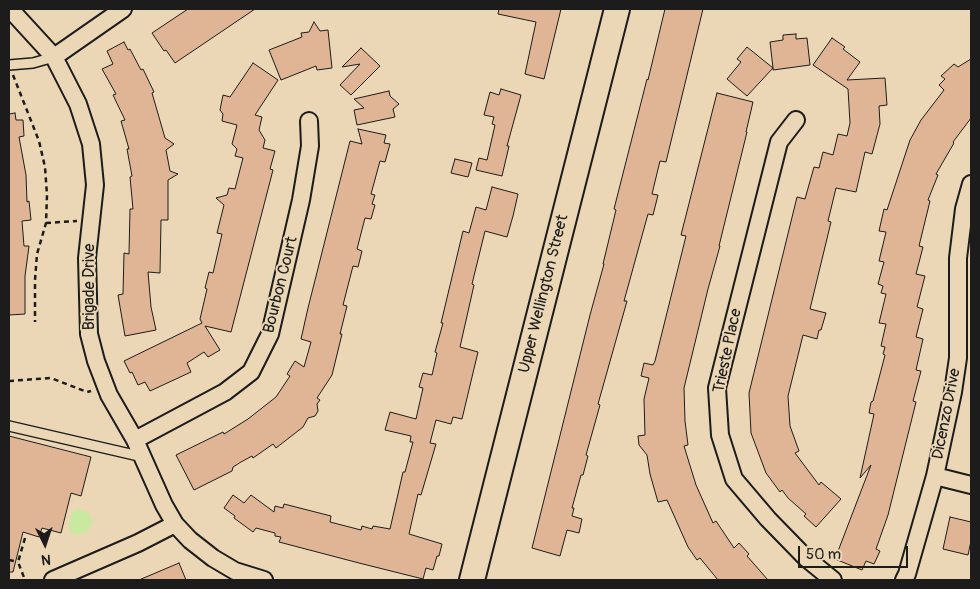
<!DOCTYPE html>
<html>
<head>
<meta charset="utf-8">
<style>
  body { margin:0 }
  #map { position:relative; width:980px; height:589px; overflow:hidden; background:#ebd7b5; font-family:Pangolin,sans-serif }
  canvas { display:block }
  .frame { position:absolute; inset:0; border:10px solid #1c1c1c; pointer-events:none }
  .north { position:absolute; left:20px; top:519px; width:50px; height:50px; -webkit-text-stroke:4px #ebd7b5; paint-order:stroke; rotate:176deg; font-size:14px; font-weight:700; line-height:20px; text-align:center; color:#1c1c1c }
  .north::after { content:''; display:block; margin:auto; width:18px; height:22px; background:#1c1c1c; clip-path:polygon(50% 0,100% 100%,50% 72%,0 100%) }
  .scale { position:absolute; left:798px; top:546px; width:110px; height:22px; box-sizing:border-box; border:2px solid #1c1c1c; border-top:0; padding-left:6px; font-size:15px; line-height:18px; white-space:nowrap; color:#1c1c1c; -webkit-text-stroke:4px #ebd7b5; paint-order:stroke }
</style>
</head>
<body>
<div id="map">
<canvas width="980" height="589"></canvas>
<div class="frame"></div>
<div class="north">N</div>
<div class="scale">50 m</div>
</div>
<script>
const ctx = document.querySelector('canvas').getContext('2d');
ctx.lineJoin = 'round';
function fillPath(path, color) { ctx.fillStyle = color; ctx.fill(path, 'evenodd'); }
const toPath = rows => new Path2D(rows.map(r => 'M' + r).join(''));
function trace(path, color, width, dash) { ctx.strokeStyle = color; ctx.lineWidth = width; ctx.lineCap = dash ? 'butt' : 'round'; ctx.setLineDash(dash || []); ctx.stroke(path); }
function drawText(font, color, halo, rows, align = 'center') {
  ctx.font = font + ' Pangolin,sans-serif'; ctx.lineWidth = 4; ctx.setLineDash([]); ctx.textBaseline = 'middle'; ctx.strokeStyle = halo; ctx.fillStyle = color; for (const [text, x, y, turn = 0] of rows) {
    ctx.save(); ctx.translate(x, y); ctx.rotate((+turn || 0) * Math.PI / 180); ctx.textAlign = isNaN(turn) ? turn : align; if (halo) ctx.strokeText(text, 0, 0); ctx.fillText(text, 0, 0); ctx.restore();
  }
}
const green = toPath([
  [78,509,88,512,93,521,87,532,77,535,72,533,68,526,72,513]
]);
const building = toPath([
  [188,9,255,9,175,63,166,50,164,51,152,33,188,9],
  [499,9,561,9,544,79,525,74,536,22,498,14,499,9],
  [665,9,703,9,666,162,660,161,652,194,658,195,653,215,648,214,624,301,627,301,598,404,600,405,586,455,588,456,583,475,581,475,572,508,574,508,572,516,582,519,579,533,567,530,560,556,532,548,590,315,604,264,603,264,616,210,614,209,647,79,648,80,665,9],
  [314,22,320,31,328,30,332,68,317,70,316,66,281,80,269,50,302,37,301,33,309,32,314,22],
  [796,34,796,39,807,38,810,65,773,70,773,68,747,96,727,79,741,62,737,59,747,47,773,68,770,42,783,40,783,35,796,34],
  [832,38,845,47,843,49,860,62,847,80,885,78,887,105,879,106,880,124,872,154,865,152,856,192,836,188,828,221,831,222,810,309,826,313,821,330,819,330,817,339,803,335,788,396,790,426,799,451,795,453,819,485,821,482,841,499,816,527,804,516,806,514,788,498,782,490,780,492,766,473,751,433,749,393,797,197,805,199,814,167,819,168,823,152,833,155,838,134,847,136,850,123,848,89,813,65,832,38],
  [124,42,128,50,130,49,141,70,143,69,154,92,152,93,165,138,174,144,166,150,170,171,178,174,168,180,168,220,161,220,160,273,148,272,151,307,156,330,125,336,118,295,123,294,124,253,129,254,130,209,133,209,130,177,132,176,127,149,129,149,121,121,125,120,113,95,116,94,102,69,113,64,107,51,124,42],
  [361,48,380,66,351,95,340,85,360,64,342,67,361,48],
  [971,59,971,118,953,142,954,143,936,174,938,175,928,200,930,201,919,246,923,247,916,274,925,276,917,307,923,309,916,337,923,339,916,370,921,371,913,401,916,402,888,515,876,549,880,551,874,564,866,561,862,570,835,559,871,465,860,478,874,414,869,413,871,402,873,401,885,355,883,354,885,347,881,346,886,324,879,323,886,294,881,293,883,286,878,284,884,262,879,261,886,232,879,231,884,209,887,210,910,140,921,120,944,90,939,85,945,79,941,76,954,64,958,67,971,59],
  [253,63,278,80,255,115,262,117,259,130,265,140,263,148,275,151,270,169,273,170,231,332,205,326,220,350,208,357,204,352,187,363,191,372,150,391,145,382,138,385,132,372,130,373,124,361,202,323,200,319,207,289,205,288,209,272,213,273,222,234,217,233,224,205,216,198,227,195,229,188,235,189,243,158,235,156,237,149,232,144,237,125,222,121,223,114,220,110,223,95,230,97,253,63],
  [501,89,521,95,507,146,509,146,502,176,476,170,479,158,487,160,495,125,492,124,494,117,484,115,490,92,499,95,501,89],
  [389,91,390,96,399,104,393,109,395,117,357,125,354,110,364,108,354,99,389,91],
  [717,93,753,102,746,132,747,132,719,246,720,246,708,289,684,388,685,421,688,445,684,446,696,485,713,523,716,521,734,548,739,543,749,554,747,556,768,580,718,580,700,558,697,560,688,547,667,500,658,502,650,474,647,455,639,445,638,436,645,435,644,399,649,378,641,376,644,363,653,365,655,361,686,236,681,235,717,93],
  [15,113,16,120,23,120,24,136,19,137,26,175,27,202,29,201,31,220,22,221,24,246,29,246,25,276,25,314,9,315,9,114,15,113],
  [358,129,386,135,384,143,390,144,385,162,380,161,371,194,375,195,372,204,375,205,371,219,365,218,357,249,362,251,358,267,353,266,343,305,347,306,340,334,342,334,332,375,317,398,320,400,317,404,318,411,315,416,308,418,303,427,276,448,273,444,253,458,252,456,241,462,233,467,232,471,194,490,176,455,223,432,224,434,248,419,276,397,290,376,287,374,295,361,304,367,311,342,301,339,308,308,350,141,362,144,358,129],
  [455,159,472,163,468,177,451,173,455,159],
  [492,187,518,194,513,216,507,237,485,231,472,284,474,285,460,347,478,352,462,419,453,417,451,424,436,420,430,443,436,444,421,495,418,494,409,534,442,544,439,556,437,556,433,570,426,568,423,579,359,563,279,542,281,537,275,536,275,533,256,528,253,532,234,518,235,516,224,508,233,495,244,503,251,495,274,512,275,506,283,508,284,504,331,516,330,522,361,530,362,526,372,529,373,526,390,529,403,472,405,472,413,442,410,442,411,436,385,430,390,412,416,419,423,388,419,387,423,373,432,375,437,353,435,352,443,323,441,323,463,231,469,233,476,207,486,210,492,187],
  [9,436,91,457,81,496,71,493,61,533,42,528,39,537,23,532,13,572,9,572,9,436],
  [950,517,971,522,971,541,968,555,943,549,950,517],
  [179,563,186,580,139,580,179,563]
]);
const path = toPath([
  [13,75,39,141,45,167,47,195,46,223,37,254,35,280,35,322],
  [46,223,77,221],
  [9,381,51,378,87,392,91,391],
  [25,538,18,562,25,580],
  [9,560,18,562]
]);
const lane = toPath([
  [9,65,33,63,54,57],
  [9,426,143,457]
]);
const street = toPath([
  [10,9,54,57,78,104,91,144,95,185,87,258,89,334,96,361,109,395,135,440,164,505,175,524,190,540,213,558,235,571,264,580],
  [54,57,123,9],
  [796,120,779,142,717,388,720,435,734,479,768,519,806,558,833,580],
  [135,440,225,392,251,372,270,334,301,200,310,146,309,121],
  [935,476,971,485],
  [53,580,138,543,175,524],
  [904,580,907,574,935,476,953,392,958,358,958,258,964,209,971,184]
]);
const secondary = toPath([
  [472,580,617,9]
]);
const streetNames = [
  ["Bourbon Court",281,285,-76],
  ["Brigade Drive",90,287,-90],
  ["Upper Wellington Street",544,294,-76],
  ["Trieste Place",728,351,-78],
  ["Dicenzo Drive",947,414,-79]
];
fillPath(green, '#c9e9a1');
fillPath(building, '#e0b596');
trace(building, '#1c1c1c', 1);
trace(lane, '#1c1c1c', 12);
trace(street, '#1c1c1c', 20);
trace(secondary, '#1c1c1c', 28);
trace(path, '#1c1c1c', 2.5, [5, 4]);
trace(lane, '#ebd7b5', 9);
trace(street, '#ebd7b5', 16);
trace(secondary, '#ebd7b5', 24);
drawText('16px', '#1c1c1c', '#ebd7b5', streetNames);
</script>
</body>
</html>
